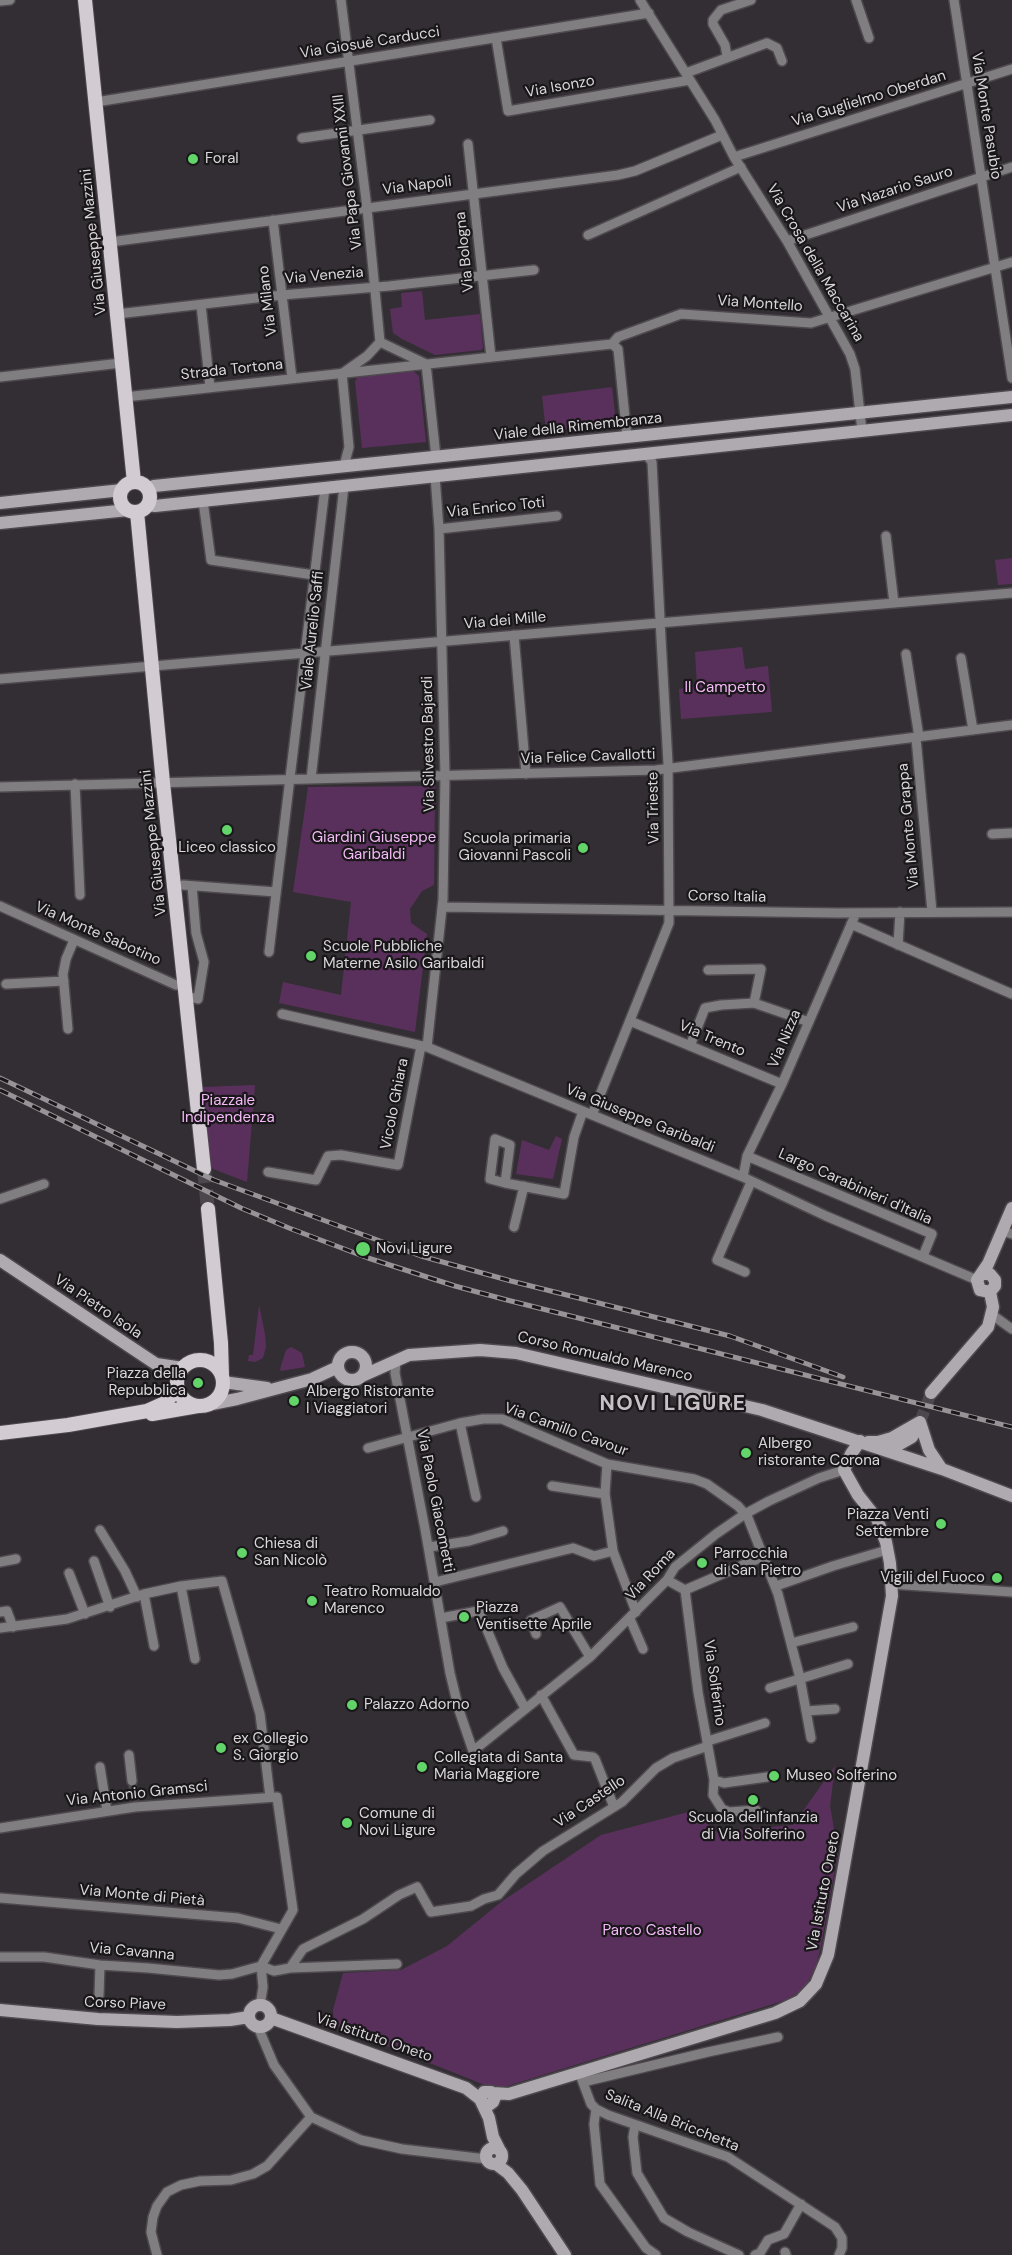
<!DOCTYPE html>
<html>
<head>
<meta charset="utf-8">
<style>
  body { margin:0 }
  canvas { display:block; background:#332e33 }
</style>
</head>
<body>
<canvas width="1012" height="2255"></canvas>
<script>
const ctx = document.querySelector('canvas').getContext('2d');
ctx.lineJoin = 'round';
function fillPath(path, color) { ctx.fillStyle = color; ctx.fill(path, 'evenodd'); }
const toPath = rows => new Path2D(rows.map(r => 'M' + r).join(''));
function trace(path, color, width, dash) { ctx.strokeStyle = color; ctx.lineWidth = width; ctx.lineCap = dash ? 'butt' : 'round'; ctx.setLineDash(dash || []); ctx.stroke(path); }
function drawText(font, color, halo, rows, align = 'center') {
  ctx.font = font + ' "DM Sans",sans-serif'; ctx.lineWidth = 4.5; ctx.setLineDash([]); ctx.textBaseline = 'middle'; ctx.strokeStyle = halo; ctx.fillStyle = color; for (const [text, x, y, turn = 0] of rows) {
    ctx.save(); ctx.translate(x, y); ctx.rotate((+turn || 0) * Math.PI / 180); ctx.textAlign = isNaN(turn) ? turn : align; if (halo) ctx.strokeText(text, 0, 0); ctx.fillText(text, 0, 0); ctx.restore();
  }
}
const green = toPath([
  [422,291,425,320,480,314,483,348,481,350,435,355,402,339,393,333,390,309,402,307,401,293],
  [413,371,419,376,426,442,362,448,355,381,359,376],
  [612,387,616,423,546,431,542,396],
  [1012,558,1012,584,998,585,995,560],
  [742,647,745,669,768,666,772,712,681,719,679,689,697,686,695,652],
  [435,786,434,885,422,891,410,909,411,923,427,934,415,1032,279,1003,283,982,341,995,351,902,293,892,308,787],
  [255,1085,247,1182,208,1167,203,1087],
  [556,1136,562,1139,553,1179,516,1174,522,1140,549,1150],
  [259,1305,265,1334,266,1347,263,1358,255,1362,248,1361,249,1355,253,1355],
  [291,1347,302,1353,305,1367,281,1371,280,1369,286,1350],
  [835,1766,830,1806,838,1852,821,1946,816,1966,807,1984,795,1995,783,2001,507,2086,490,2087,334,2025,333,2010,343,1973,401,1970,447,1946,501,1902,601,1835,692,1811,717,1832,793,1825]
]);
const streetTunnel = toPath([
  [132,1781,135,1801]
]);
const secondaryTunnel = toPath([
  [920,1422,931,1393]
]);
const primaryTunnel = toPath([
  [204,1169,208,1209]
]);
const street = toPath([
  [341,0,367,208,380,342],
  [640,0,715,120,734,157,787,241,850,354,855,369,862,431],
  [856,0,869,38],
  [954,0,1012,378],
  [0,1,10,0],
  [496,38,508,111,690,80],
  [727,56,725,45,713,24,713,20,721,10,751,0],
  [686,73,767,43,777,48,782,61],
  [96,102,649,13],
  [302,138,430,120],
  [468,144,491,357],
  [734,157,1012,69],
  [273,220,292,378],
  [588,235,741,167],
  [787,241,1012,167],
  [110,242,618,175,635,171,722,135],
  [201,305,210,387],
  [117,314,282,295,389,286,534,270],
  [612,344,618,337,681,314,811,323,1012,262],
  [426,364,436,457],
  [342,373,349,447,344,466],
  [343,373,367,356,380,342,426,364],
  [0,377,121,363],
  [125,397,612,344,618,349,627,437],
  [203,501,211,560,314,575],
  [439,529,557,516],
  [886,536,894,603],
  [514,635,526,774],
  [906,654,919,737],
  [961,658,973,730],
  [0,679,1012,593],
  [916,738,932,912],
  [311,779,344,486],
  [75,784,80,895],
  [0,787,656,770,1012,725],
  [992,834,1012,833],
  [183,885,276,892],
  [0,906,176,985,185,985],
  [442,907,838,913,1012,912],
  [851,924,1012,994],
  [898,945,900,912],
  [269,952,325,488],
  [6,984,64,981],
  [187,996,198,999,204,962,196,933,192,886],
  [754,1003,809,1022],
  [282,1014,427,1047,743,1177,826,1216,977,1280],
  [630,1021,782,1084],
  [68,1029,63,974,66,959,74,940],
  [690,1046,705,1008,721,1005,754,1003,761,969,708,970],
  [427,1047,443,899,445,776,439,529,435,476],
  [592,1115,669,923,668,763,661,638,652,462,645,453],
  [747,1156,932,1234,923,1256],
  [268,1172,316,1180,328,1156,341,1155,398,1165,421,1046],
  [743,1177,747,1156,782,1084,856,913],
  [505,1183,510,1145,495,1139,490,1179,505,1183,564,1194,574,1137,583,1111],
  [0,1199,44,1184],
  [514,1227,524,1186],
  [1002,1231,1012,1234],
  [745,1272,717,1260,751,1182],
  [991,1314,1012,1329],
  [396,1362,395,1373,425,1529,450,1673,459,1710,473,1751,590,1657,667,1580,675,1567,716,1534,745,1514,769,1501,819,1478,844,1470],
  [460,1423,476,1497],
  [368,1448,460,1423,483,1419,502,1419,607,1464,694,1479,707,1484,738,1506,745,1514],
  [607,1464,605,1494,613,1551,636,1612],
  [552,1486,605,1494],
  [746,1513,778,1594,800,1678,811,1738],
  [100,1530,125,1571,137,1597],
  [429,1547,469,1541,503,1531],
  [94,1561,110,1607],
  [0,1562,16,1559],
  [69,1573,85,1614],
  [667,1580,685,1590,764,1556],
  [435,1582,573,1548,594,1556,613,1551],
  [890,1584,1012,1592],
  [181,1586,195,1659],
  [776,1586,833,1566,887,1550],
  [685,1590,698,1692,714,1780,713,1795,722,1809,729,1812,756,1810],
  [144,1594,154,1646],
  [0,1612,7,1611,13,1627],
  [441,1618,478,1611,480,1613,503,1668,525,1708],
  [630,1619,643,1649],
  [0,1628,67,1619,144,1594,181,1586,222,1581,260,1714,270,1797],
  [536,1634,531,1620,560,1607,590,1657],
  [791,1643,853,1627],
  [770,1688,848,1664],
  [541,1695,574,1755,593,1757,595,1759,614,1807],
  [806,1711,835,1709],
  [708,1741,765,1723],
  [129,1755,132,1781],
  [100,1767,107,1811],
  [714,1780,724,1783,767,1777],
  [0,1828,135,1807,277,1797,293,1910,261,1966,232,1974,219,1975,148,1968,100,1965,44,1957,0,1957],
  [0,1898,238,1918,281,1929],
  [290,1968,303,1949,363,1919,399,1895,417,1887,431,1912,471,1906,484,1899,498,1895,516,1874,543,1851,622,1802,656,1768,673,1758,708,1746],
  [99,1995,100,1965],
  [260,2006,263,1987,261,1966,274,1971,290,1968,397,1964],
  [258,2027,274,2065,311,2117,361,2140,402,2149,486,2159],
  [579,2072,591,2104,596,2109,608,2115,728,2157,835,2227,842,2238,842,2248,839,2255],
  [583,2082,708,2052,778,2037],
  [596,2109,594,2124,600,2184,646,2248,656,2255],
  [635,2125,633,2137,637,2173,664,2218,688,2232,739,2255],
  [785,2252,786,2255],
  [157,2255,151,2232,153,2217,157,2206,167,2192,181,2185,200,2181,231,2180,253,2174,267,2166,311,2117],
  [755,2255,760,2253,768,2240,784,2234,801,2204]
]);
const secondary = toPath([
  [148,488,154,486,1012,397],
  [0,503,122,490],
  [149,505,155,506,1012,415],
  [0,523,128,510],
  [0,1260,156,1364,183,1368],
  [982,1274,990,1274,995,1280,995,1286,990,1292],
  [990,1292,980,1290,977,1280,988,1264,1012,1208],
  '338 1366a14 14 0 1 1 28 0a14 14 0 1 1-28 0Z',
  [362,1376,409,1355,480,1350,516,1353,762,1410,942,1469,1012,1496],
  [223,1382,267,1388],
  [931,1393,988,1327,993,1307,990,1292],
  [207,1405,237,1399,312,1379,338,1367],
  [920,1422,929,1450,941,1468],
  [868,1442,878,1442,892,1438,920,1422,912,1437,891,1449,885,1450],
  '249 2016a11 11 0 1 1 22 0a11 11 0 1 1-22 0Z',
  [0,2010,98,2019,177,2022,230,2020,249,2017],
  [271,2018,466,2088,480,2099],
  [492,2093,509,2094,775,2013,800,2001,816,1984,828,1955,835,1917,892,1596,890,1563,886,1542,877,1519,858,1495,844,1470,851,1454,860,1441],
  [483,2105,489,2105,493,2102,495,2097,491,2092,484,2092,480,2099,489,2118,493,2137,499,2149],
  '486 2156a8 8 0 1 1 16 0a8 8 0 1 1-16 0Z',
  [496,2164,508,2173,522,2190,565,2255]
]);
const primary = toPath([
  [85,0,134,482],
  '120 497a15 15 0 1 1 30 0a15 15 0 1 1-30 0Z',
  [137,512,163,783,204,1169],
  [208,1209,221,1343,222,1376],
  '177 1383a23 23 0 1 1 46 0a23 23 0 1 1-46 0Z',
  [152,1414,198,1406],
  [0,1433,68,1425,147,1411,165,1403,178,1388]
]);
const rail = toPath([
  [0,1078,214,1180,421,1256,511,1281,730,1336,843,1377],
  [0,1090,241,1208,289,1228,368,1258,455,1286,507,1300,1012,1427]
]);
const markers = [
  [193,159,6,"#62d469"],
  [227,830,6,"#62d469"],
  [583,848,6,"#62d469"],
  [311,956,6,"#62d469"],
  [363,1249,8,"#62d469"],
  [198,1383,6,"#62d469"],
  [294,1401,6,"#62d469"],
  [746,1453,6,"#62d469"],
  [941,1524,6,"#62d469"],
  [242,1553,6,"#62d469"],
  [702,1563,6,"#62d469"],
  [997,1578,6,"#62d469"],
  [312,1601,6,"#62d469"],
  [464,1617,6,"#62d469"],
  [352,1705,6,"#62d469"],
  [221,1748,6,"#62d469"],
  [422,1767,6,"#62d469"],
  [774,1776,6,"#62d469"],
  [753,1800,6,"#62d469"],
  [347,1823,6,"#62d469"]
];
const streetNames = [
  ["Via Giosuè Carducci",370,43,-9],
  ["Via Isonzo",560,87,-10],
  ["Via Guglielmo Oberdan",869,99,-17],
  ["Via Monte Pasubio",986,116,81],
  ["Via Papa Giovanni XXIII",348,172,-97],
  ["Via Napoli",417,186,-7],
  ["Via Nazario Sauro",895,190,-18],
  ["Via Giuseppe Mazzini",94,242,-96],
  ["Via Bologna",465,252,-96],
  ["Via Crosa della Maccarina",815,263,60],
  ["Via Venezia",324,276,-5],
  ["Via Milano",268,301,-97],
  ["Via Montello",760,304,4],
  ["Strada Tortona",232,370,-6],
  ["Viale della Rimembranza",578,427,-6],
  ["Via Enrico Toti",496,508,-6],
  ["Via dei Mille",505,621,-5],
  ["Viale Aurelio Saffi",313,631,-84],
  ["Via Silvestro Bajardi",429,744,-91],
  ["Via Felice Cavallotti",588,757,-2],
  ["Via Trieste",654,808,-91],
  ["Via Monte Grappa",909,826,-95],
  ["Via Giuseppe Mazzini",154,843,-96],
  ["Corso Italia",727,897,1],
  ["Via Monte Sabotino",98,934,24],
  ["Via Trento",712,1039,23],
  ["Via Nizza",785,1039,-67],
  ["Vicolo Ghiara",395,1104,-79],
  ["Via Giuseppe Garibaldi",640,1119,22],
  ["Largo Carabinieri d'Italia",855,1187,24],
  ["Via Pietro Isola",98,1307,34],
  ["Corso Romualdo Marenco",605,1357,13],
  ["Via Camillo Cavour",566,1430,20],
  ["Via Paolo Giacometti",435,1501,79],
  ["Via Roma",651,1575,-47],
  ["Via Solferino",714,1683,82],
  ["Via Antonio Gramsci",137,1794,-6],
  ["Via Castello",590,1802,-34],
  ["Via Istituto Oneto",824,1891,-79],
  ["Via Monte di Pietà",142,1896,5],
  ["Via Cavanna",132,1952,5],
  ["Corso Piave",125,2004,2],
  ["Via Istituto Oneto",374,2038,19],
  ["Salita Alla Bricchetta",672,2121,22]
];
const poiNames = [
  ["Foral",205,159],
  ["Scuola primaria",571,839,"right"],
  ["Giovanni Pascoli",571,856,"right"],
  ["Liceo classico",227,848,"center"],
  ["Scuole Pubbliche",323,947],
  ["Materne Asilo Garibaldi",323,964],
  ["Novi Ligure",376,1249],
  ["Piazza della",186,1374,"right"],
  ["Repubblica",186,1391,"right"],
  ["Albergo Ristorante",306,1392],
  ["I Viaggiatori",306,1409],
  ["Albergo",758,1444],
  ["ristorante Corona",758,1461],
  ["Piazza Venti",929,1515,"right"],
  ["Settembre",929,1532,"right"],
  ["Chiesa di",254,1544],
  ["San Nicolò",254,1561],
  ["Parrocchia",714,1554],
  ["di San Pietro",714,1571],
  ["Vigili del Fuoco",985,1578,"right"],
  ["Teatro Romualdo",324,1592],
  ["Marenco",324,1609],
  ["Piazza",476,1608],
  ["Ventisette Aprile",476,1625],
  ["Palazzo Adorno",364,1705],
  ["ex Collegio",233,1739],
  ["S. Giorgio",233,1756],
  ["Collegiata di Santa",434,1758],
  ["Maria Maggiore",434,1775],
  ["Museo Solferino",786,1776],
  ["Comune di",359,1814],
  ["Novi Ligure",359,1831],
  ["Scuola dell'infanzia",753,1818,"center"],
  ["di Via Solferino",753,1835,"center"]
];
const parkNames = [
  ["Il Campetto",725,688],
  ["Giardini Giuseppe",374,838],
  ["Garibaldi",374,855],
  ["Piazzale",228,1101],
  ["Indipendenza",228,1118],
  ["Parco Castello",652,1931]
];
const districtNames = [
  ["NOVI LIGURE",673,1404]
];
fillPath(green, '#59305b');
trace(streetTunnel, '#4c474c', 9, [9, 4.5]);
trace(secondaryTunnel, '#4c474c', 12, [12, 6]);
trace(primaryTunnel, '#4c474c', 14, [14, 7]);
trace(street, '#4e494e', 12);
trace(secondary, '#4e494e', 15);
trace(primary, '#4e494e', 16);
trace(street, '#817e81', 9);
trace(secondary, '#afaaaf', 12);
trace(primary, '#d2ccd2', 14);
trace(rail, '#979397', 5);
trace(rail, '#191719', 3, [9]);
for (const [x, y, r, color] of markers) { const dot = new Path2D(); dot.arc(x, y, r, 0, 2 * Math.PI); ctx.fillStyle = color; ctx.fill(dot); trace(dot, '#191719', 2); }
drawText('15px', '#dad6da', '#191719', streetNames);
drawText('15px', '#dad6da', '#191719', poiNames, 'left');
drawText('15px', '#f6baf9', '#191719', parkNames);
ctx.letterSpacing = '1.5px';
drawText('bold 21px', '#c7c0c7', '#191719', districtNames);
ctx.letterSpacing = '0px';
</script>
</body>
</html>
